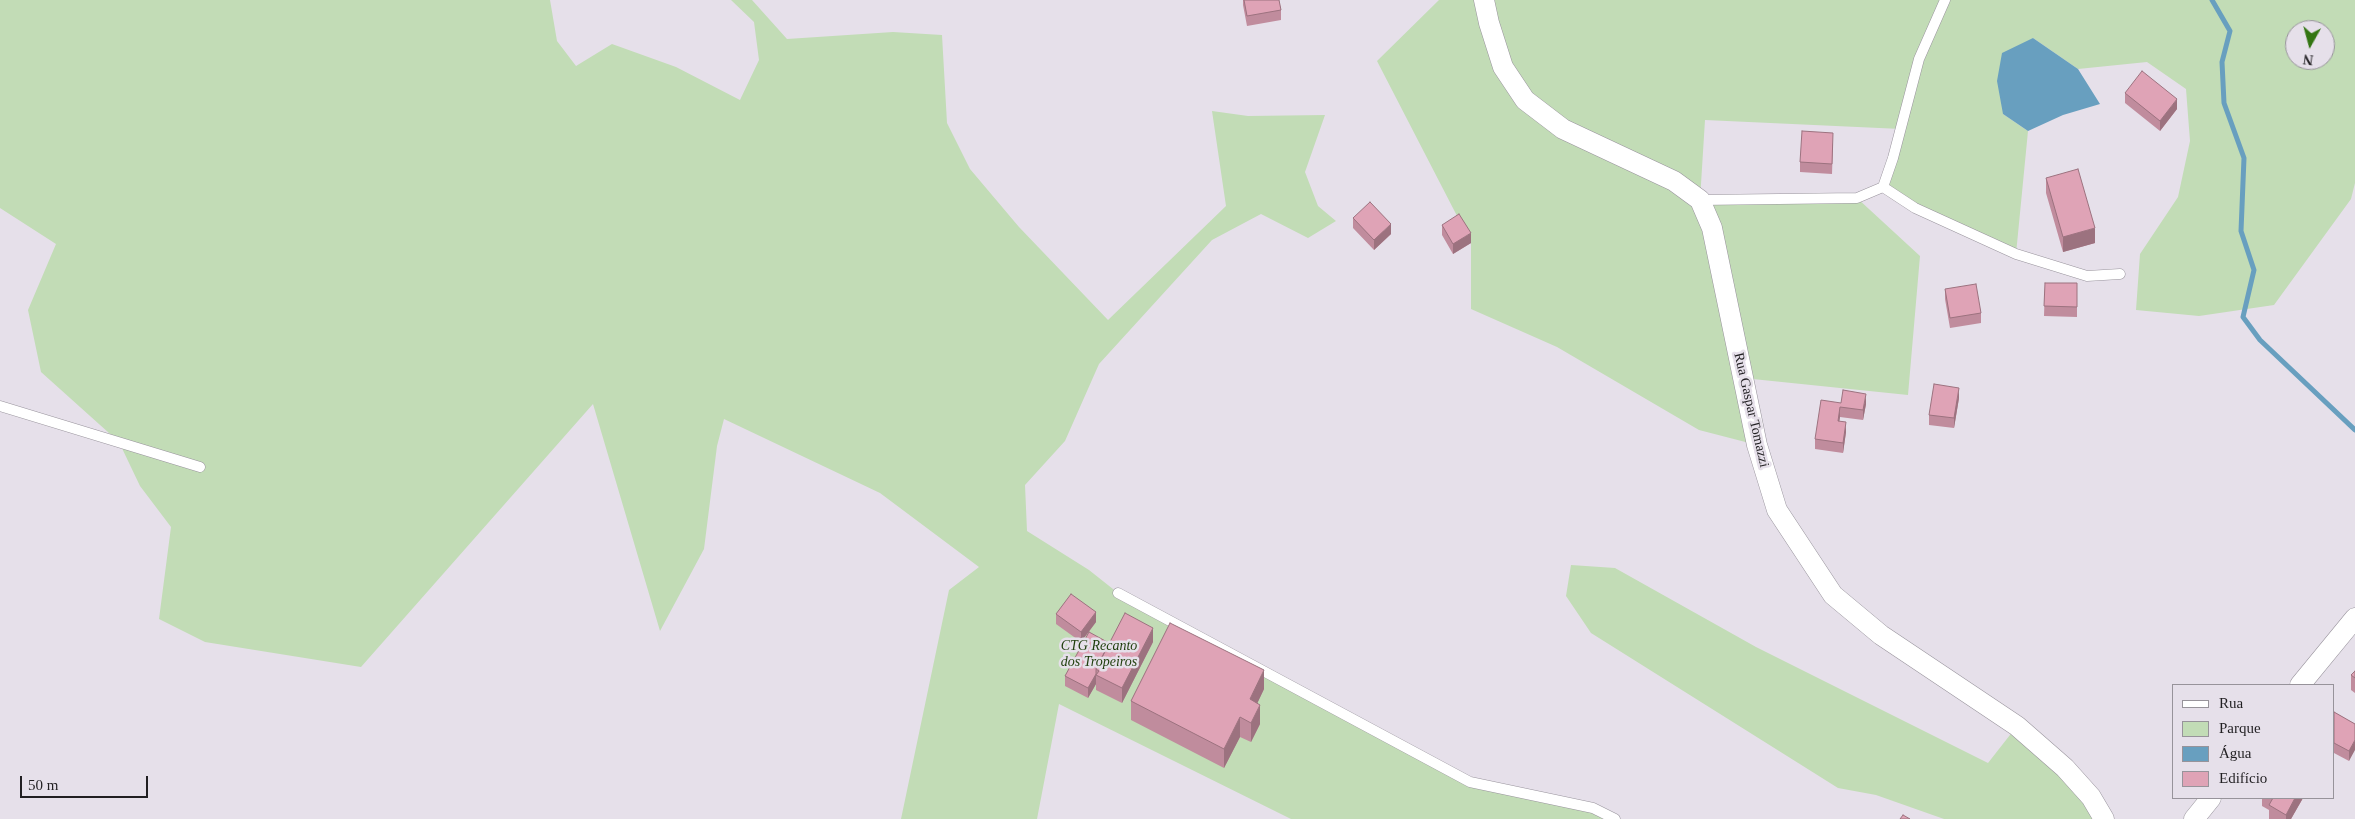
<!DOCTYPE html>
<html>
<head>
<meta charset="utf-8">
<style>
  body { margin:0 }
  #map { position:relative; width:2355px; height:819px; overflow:hidden; background:#e6e0ea; font-family:Georgia,serif }
  canvas { display:block }
  .legend { position:absolute; left:2172px; top:684px; width:162px; height:115px; box-sizing:border-box; background:#e6e0ea; border:1px solid #97939a; margin:0; padding:6px 9px; list-style:none; font-size:15px; color:#211f22 }
  .legend li { display:flex; align-items:center; gap:10px; height:25px }
  .legend b { width:25px; border:1px solid #97939a }
  .north { position:absolute; left:2285px; top:20px; width:50px; height:50px; box-sizing:border-box; background:#e6e0ea; border:1px solid #97939a; border-radius:50%; rotate:187deg; font-size:14px; font-weight:700; line-height:20px; text-align:center; color:#211f22 }
  .north::after { content:''; display:block; margin:auto; width:18px; height:22px; background:#337512; clip-path:polygon(50% 0,100% 100%,50% 72%,0 100%) }
  .scale { position:absolute; left:20px; top:776px; width:128px; height:22px; box-sizing:border-box; border:2px solid #211f22; border-top:0; padding-left:6px; font-size:15px; line-height:18px; white-space:nowrap; color:#211f22; -webkit-text-stroke:4px #e6e0ea; paint-order:stroke }
</style>
</head>
<body>
<div id="map">
<canvas width="2355" height="819"></canvas>
<ul class="legend">
<li><b style="height:6px;background:#fff"></b>Rua</li>
<li><b style="height:14px;background:#c2dcb6"></b>Parque</li>
<li><b style="height:14px;background:#689fbf"></b>Água</li>
<li><b style="height:14px;background:#dfa3b6"></b>Edifício</li>
</ul>
<div class="north">N</div>
<div class="scale">50 m</div>
</div>
<script>
const ctx = document.querySelector('canvas').getContext('2d');
ctx.lineJoin = 'round';
function fillPath(path, color) { ctx.fillStyle = color; ctx.fill(path, 'evenodd'); }
const toPath = rows => new Path2D(rows.map(r => 'M' + r).join(''));
function trace(path, color, width, dash) { ctx.strokeStyle = color; ctx.lineWidth = width; ctx.lineCap = dash ? 'butt' : 'round'; ctx.setLineDash(dash || []); ctx.stroke(path); }
function drawText(font, color, halo, rows, align = 'center') {
  ctx.font = font + ' Georgia,serif'; ctx.lineWidth = 5; ctx.setLineDash([]); ctx.textBaseline = 'middle'; ctx.strokeStyle = halo; ctx.fillStyle = color; for (const [text, x, y, turn = 0] of rows) {
    ctx.save(); ctx.translate(x, y); ctx.rotate((+turn || 0) * Math.PI / 180); ctx.textAlign = isNaN(turn) ? turn : align; if (halo) ctx.strokeText(text, 0, 0); ctx.fillText(text, 0, 0); ctx.restore();
  }
}
const green = toPath([
  [0,0,550,0,557,41,576,66,612,44,676,67,740,100,759,60,754,22,731,0,752,0,787,39,893,32,942,35,947,123,970,169,1019,227,1108,320,1226,206,1212,111,1248,116,1325,115,1305,172,1318,206,1336,221,1308,238,1261,214,1212,240,1099,364,1065,441,1025,485,1027,531,1089,570,1118,593,1470,781,1593,808,1615,819,1291,819,1059,704,1037,819,901,819,949,590,979,567,880,493,724,419,717,446,704,549,660,631,593,404,361,667,205,642,159,619,171,527,140,486,119,442,41,372,28,310,56,244,0,208],
  [1439,0,2355,0,2355,183,2351,199,2274,305,2199,316,2136,310,2140,254,2178,197,2190,141,2186,89,2147,62,2078,69,2033,38,2003,114,2028,131,2016,254,1883,187,1901,129,1705,120,1700,200,1857,198,1920,256,1908,395,1743,378,1757,445,1699,430,1557,347,1471,309,1471,243,1377,61],
  [2295,30,2325,30,2325,60,2295,60],
  [1571,565,1615,568,1756,647,1988,763,2017,726,2104,819,1944,819,1876,795,1838,788,1591,633,1566,596]
]);
const water = toPath([
  [2033,38,2078,69,2100,104,2063,115,2028,131,2003,114,1997,81,2002,53]
]);
const stream = toPath([
  [2212,0,2230,31,2222,62,2224,103,2244,158,2241,231,2254,270,2243,317,2260,340,2355,430]
]);
const lane = toPath([
  [1883,187,1915,208,2016,254,2087,276,2120,274],
  [1700,200,1857,198,1883,187,1893,158,1919,59,1945,0],
  [0,406,200,467],
  [1118,593,1470,782,1593,808,1615,819]
]);
const street = toPath([
  [1484,0,1489,23,1503,67,1525,100,1563,129,1674,181,1700,200,1712,228,1757,445,1777,510,1833,595,1881,635,2017,726,2065,768,2091,797,2104,819],
  [2300,685,2355,618],
  [2194,819,2211,798]
]);
const wall = toPath([
  [1243,0,1279,0,1281,10,1281,20,1247,26,1243,5],
  [2125,93,2177,109,2160,131,2125,103],
  [1833,143,1832,174,1800,172,1800,162],
  [2046,178,2095,243,2063,252,2046,193],
  [1353,218,1391,234,1374,250,1353,228],
  [1442,225,1471,243,1453,254,1442,235],
  [2045,283,2077,283,2077,317,2044,316],
  [1945,289,1981,313,1981,323,1950,328,1945,299],
  [1959,398,1954,428,1929,425,1929,415],
  [1841,403,1866,404,1863,420,1840,417,1839,421,1846,432,1843,453,1815,449,1815,439],
  [1056,614,1096,622,1081,642,1056,624],
  [1153,642,1122,703,1096,690,1096,684,1088,698,1065,686,1065,676,1109,643],
  [2355,671,2355,693,2351,690,2351,675],
  [1264,689,1257,703,1260,724,1251,742,1240,737,1224,768,1131,720,1131,701],
  [2334,712,2355,724,2349,761,2334,753],
  [2262,798,2303,798,2291,819,2269,819,2269,810,2262,806]
]);
const shadedWall = toPath([
  [2177,99,2177,109,2160,131,2160,121],
  [1391,224,1391,234,1374,250,1374,240],
  [2095,228,2095,243,2063,252,2063,237],
  [1471,233,1471,243,1453,254,1453,244],
  [1959,388,1959,398,1954,428,1954,418],
  [1866,394,1866,404,1863,420,1863,410],
  [1840,407,1840,417,1838,431,1838,421],
  [1846,422,1846,432,1843,453,1843,443],
  [1096,612,1096,622,1081,642,1081,632],
  [1153,628,1153,642,1122,703,1122,688],
  [1264,670,1264,689,1250,719,1250,699],
  [1096,674,1096,684,1088,698,1088,688],
  [1260,705,1260,724,1251,742,1251,723],
  [1240,717,1240,737,1224,768,1224,749],
  [2355,740,2355,750,2349,761,2349,751],
  [2295,798,2303,798,2291,819,2286,819,2286,815]
]);
const building = toPath([
  [1244,0,1279,0,1281,10,1247,16,1244,0],
  [2142,71,2177,99,2160,121,2125,93,2142,71],
  [1802,131,1833,133,1832,164,1800,162,1802,131],
  [2078,169,2095,228,2063,237,2046,178,2078,169],
  [1370,202,1391,224,1374,240,1353,218,1370,202],
  [1459,214,1471,233,1453,244,1442,225,1459,214],
  [2045,283,2077,283,2077,307,2044,306,2045,283],
  [1976,284,1981,313,1950,318,1945,289,1976,284],
  [1934,384,1959,388,1954,418,1929,415,1934,384],
  [1843,390,1866,394,1863,410,1840,407,1838,421,1846,422,1843,443,1815,439,1821,400,1841,403,1843,390],
  [1071,594,1096,612,1081,632,1056,614,1071,594],
  [1125,613,1153,628,1122,688,1096,675,1099,671,1096,669,1125,613],
  [1170,623,1264,670,1250,699,1260,705,1251,723,1240,717,1224,749,1131,701,1170,623],
  [1089,632,1109,643,1096,669,1096,674,1088,688,1065,676,1089,632],
  [2355,671,2355,678,2351,675,2355,671],
  [2334,712,2355,724,2355,740,2349,751,2334,743,2334,712],
  [2273,798,2295,798,2286,815,2269,805,2273,798],
  [1903,815,1910,819,1900,819,1903,815]
]);
const streetNames = [
  ["Rua Gaspar Tomazzi",1751,410,77]
];
const parkNames = [
  ["CTG Recanto",1099,646],
  ["dos Tropeiros",1099,662]
];
fillPath(green, '#c2dcb6');
fillPath(water, '#689fbf');
trace(stream, '#689fbf', 5);
trace(lane, '#99949d', 11);
trace(street, '#99949d', 21);
trace(lane, '#fff', 10);
trace(street, '#fff', 20);
fillPath(wall, '#c08c9d');
fillPath(shadedWall, '#9c727f');
fillPath(building, '#dfa3b6');
trace(building, '#9c727f', 1);
drawText('14px', '#211f22', '#e6e0ea', streetNames);
drawText('italic 14px', '#1e3d0b', '#e6e0ea', parkNames);
</script>
</body>
</html>
